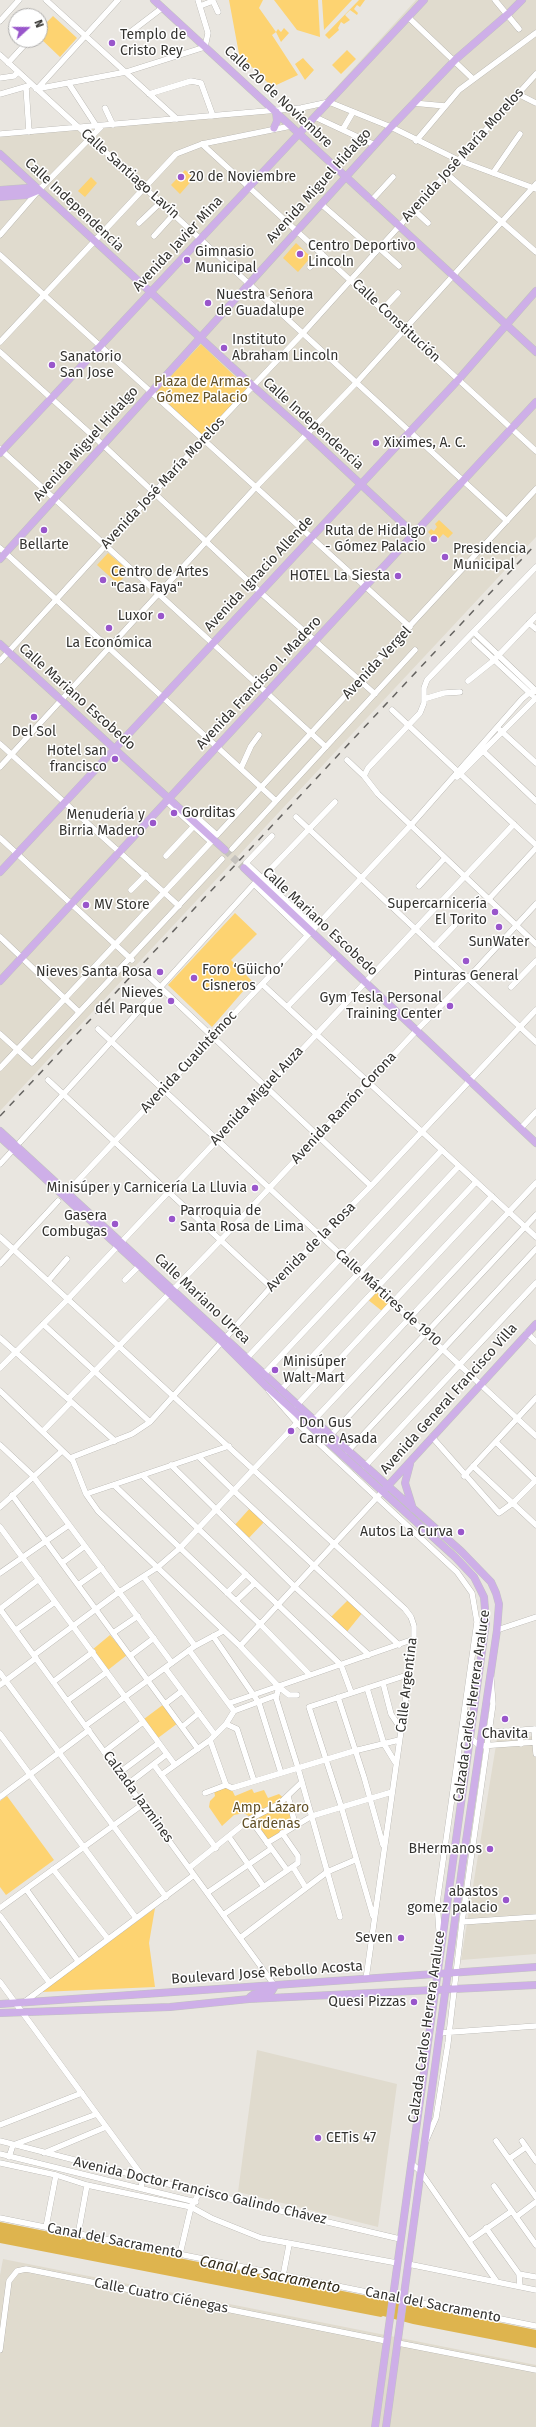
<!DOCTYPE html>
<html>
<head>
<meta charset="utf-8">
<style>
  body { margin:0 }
  #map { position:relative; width:536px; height:2427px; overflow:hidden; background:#e9e6e0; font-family:"Fira Sans",sans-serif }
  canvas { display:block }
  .north { position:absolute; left:8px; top:8px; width:40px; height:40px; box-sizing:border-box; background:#fff; border:1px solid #aeadac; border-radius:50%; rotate:69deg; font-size:11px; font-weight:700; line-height:16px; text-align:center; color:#343330 }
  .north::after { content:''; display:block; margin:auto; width:14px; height:18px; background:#9956cb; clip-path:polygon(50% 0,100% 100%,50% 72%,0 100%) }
</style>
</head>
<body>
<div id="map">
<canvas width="536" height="2427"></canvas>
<div class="north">N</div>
</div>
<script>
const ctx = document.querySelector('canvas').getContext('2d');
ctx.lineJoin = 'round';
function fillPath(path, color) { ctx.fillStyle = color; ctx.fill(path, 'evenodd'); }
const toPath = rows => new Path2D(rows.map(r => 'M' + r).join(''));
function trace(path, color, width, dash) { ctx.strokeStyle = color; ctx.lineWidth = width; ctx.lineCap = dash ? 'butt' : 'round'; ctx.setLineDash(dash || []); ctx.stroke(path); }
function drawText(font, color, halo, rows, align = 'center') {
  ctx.font = font + ' "Fira Sans",sans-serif'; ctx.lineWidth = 3; ctx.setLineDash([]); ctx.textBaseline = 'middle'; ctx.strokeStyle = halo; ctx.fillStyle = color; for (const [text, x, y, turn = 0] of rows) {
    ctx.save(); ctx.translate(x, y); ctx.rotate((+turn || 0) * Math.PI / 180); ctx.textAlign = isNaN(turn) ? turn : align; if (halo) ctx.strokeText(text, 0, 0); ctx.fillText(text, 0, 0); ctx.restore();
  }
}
const built = toPath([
  [416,0,536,0,536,537,0,1111,0,136,320,105],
  [536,1736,536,1954,461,1960,497,1739],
  [257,2050,397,2084,378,2227,238,2192],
  [3,2259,536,2365,536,2427,0,2427,0,2275]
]);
const green = toPath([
  [229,0,263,0,259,8,276,32,278,29,281,32,284,28,289,33,281,42,276,32,272,35,298,75,272,87,239,54],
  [274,0,318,0,320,37,297,30],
  [322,0,352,0,324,30],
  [359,0,365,0,360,7,357,5,354,9,358,13,357,15,350,10,345,15,350,20,344,24,341,22,338,28,339,30,329,39,325,35],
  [53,16,77,38,60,57,40,38,40,29],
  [347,50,356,59,341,74,332,65],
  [303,58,314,70,305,80,295,64],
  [185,170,194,178,180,194,171,185],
  [91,177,97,183,85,197,78,191],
  [296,243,311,257,298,272,283,258],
  [201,344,247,388,203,436,156,392],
  [439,520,453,533,448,538,443,534,437,541,428,532,431,529,434,531,437,527,435,524],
  [108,553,129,571,118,584,97,565],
  [235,913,257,934,231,960,252,981,212,1027,168,985],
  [376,1289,391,1302,382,1311,367,1299],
  [251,1507,265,1521,247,1540,233,1527],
  [349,1599,363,1612,346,1633,330,1618],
  [110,1635,127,1655,108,1670,92,1650],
  [164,1704,178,1723,158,1738,144,1719],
  [225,1788,232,1790,235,1796,252,1789,254,1793,264,1790,268,1798,279,1794,287,1801,293,1823,267,1841,250,1817,244,1813,234,1815,222,1826,209,1807,210,1801,215,1796,214,1790],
  [7,1796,54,1860,6,1895,0,1887,0,1801],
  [155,1908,149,1943,155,1987,41,1992]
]);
const water = toPath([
  [0,2222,536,2330,536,2348,413,2324,383,2316,381,2317,0,2243]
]);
const majorTunnel = toPath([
  [225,850,244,868]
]);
const minor = toPath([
  [46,0,177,119],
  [495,0,519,29],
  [200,6,213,1,218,12],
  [408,17,473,79],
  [0,21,19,0],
  [124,37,162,8],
  [0,55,507,521],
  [8,63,29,40],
  [0,78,14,76,18,72],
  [69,84,97,127],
  [26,87,29,132],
  [36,89,126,72,205,47,208,33,198,0],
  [37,89,118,0],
  [0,94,28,86],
  [149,94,191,81,201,83,213,116],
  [518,94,536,103],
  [413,103,445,106],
  [105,108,113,125],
  [315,117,375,145],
  [343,129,353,112],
  [0,134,301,108,329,102,391,127,458,160,536,189],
  [416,141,459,90,536,33],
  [202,144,536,451],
  [446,173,536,252],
  [493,173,520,134],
  [371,201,393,177],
  [321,204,376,252],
  [414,210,428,223],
  [139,223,161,202],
  [0,235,39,190,101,127],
  [154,236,174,214],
  [379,248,399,266],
  [0,255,410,627],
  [310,267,322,254],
  [383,309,398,293],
  [0,342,176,154,202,144,291,126],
  [0,352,103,445,260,592,375,694],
  [0,449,326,747],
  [0,548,276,801],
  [529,623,536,629],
  [475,633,536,691],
  [474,641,532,695],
  [0,661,203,439,303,333,536,74],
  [468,681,493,661,536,616],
  [424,699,444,693,460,692],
  [392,710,536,845],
  [500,730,536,763],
  [0,744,179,906],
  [482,750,536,801],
  [347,760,364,776,378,794,536,944],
  [0,767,256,487,357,382,536,184],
  [241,768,251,746,259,735],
  [364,776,368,768,420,713,424,703,424,688,427,680,536,567],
  [457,777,536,698],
  [191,812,217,835,536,489],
  [296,817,536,1042],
  [272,836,246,863,314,927],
  [0,838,132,960],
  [232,849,415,650],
  [166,856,194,826],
  [262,878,335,802],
  [419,886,445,858],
  [131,890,146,875],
  [488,900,536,848],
  [0,937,79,1012],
  [434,947,455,925],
  [143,971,371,1186],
  [262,984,536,1237],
  [511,987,536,961],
  [287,1007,337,955],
  [98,1029,536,1436],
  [0,1034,32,1063,222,859],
  [0,1068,211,842,167,802],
  [48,1080,271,1287],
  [521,1128,536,1112],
  [20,1142,254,884,307,935],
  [0,1164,11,1152],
  [72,1187,411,825,522,699,529,693,536,691],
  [0,1237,405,1609,411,1617,414,1626,414,1639,366,1979],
  [0,1264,58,1201],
  [125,1280,141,1264],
  [48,1281,67,1259],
  [43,1324,150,1422],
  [527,1333,536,1342],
  [0,1338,115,1441],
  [247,1358,442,1150],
  [0,1368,68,1299,514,824],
  [264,1374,459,1166],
  [281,1390,476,1182],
  [0,1391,73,1461,86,1494,98,1511,240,1646,279,1687,289,1695,297,1695],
  [269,1391,297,1423,457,1572,472,1593,477,1622,437,1903,440,1944],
  [68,1399,220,1241,417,1030,468,978,536,904],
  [297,1405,492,1196],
  [314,1420,536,1183],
  [43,1431,71,1402],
  [331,1435,536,1215],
  [432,1437,499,1513,513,1503,536,1480],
  [496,1442,536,1481],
  [0,1445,32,1475,172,1663],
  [348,1451,536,1249],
  [199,1457,234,1491,399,1645],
  [70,1458,132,1434,150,1422,271,1287,371,1186,536,1010],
  [171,1465,295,1587,369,1655],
  [365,1466,536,1283],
  [473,1466,536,1525],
  [143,1476,341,1665,351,1692],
  [464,1476,536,1398],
  [114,1485,261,1625,310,1675],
  [86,1494,229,1446],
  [12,1495,198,1749],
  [0,1507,62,1451],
  [0,1527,175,1765],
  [62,1563,85,1546],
  [0,1573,69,1525],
  [144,1577,195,1646],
  [78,1585,102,1568],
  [227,1593,246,1574],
  [236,1601,255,1583],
  [0,1609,275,1986],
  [0,1609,39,1579],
  [16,1630,55,1602],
  [497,1630,536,1617],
  [113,1633,138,1616],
  [213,1636,259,1703,281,1773],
  [240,1646,382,1492],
  [189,1650,234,1711],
  [34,1655,119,1592,158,1567,180,1548,297,1423],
  [130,1656,154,1638],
  [165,1668,215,1735],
  [0,1673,166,1897],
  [53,1682,93,1652],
  [383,1683,391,1714,401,1729],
  [0,1685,36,1658],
  [279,1687,276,1698,298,1768,340,1917],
  [367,1688,384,1744,395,1762],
  [338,1697,364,1777,383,1845],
  [67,1701,107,1672],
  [230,1703,414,1639],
  [165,1704,182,1691],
  [234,1711,277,1695],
  [226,1724,237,1729,254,1781],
  [85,1726,195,1646,223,1631],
  [182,1727,199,1713],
  [488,1728,495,1732,536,1729],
  [534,1729,536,1754],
  [519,1731,521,1744],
  [0,1734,136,1918],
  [469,1737,480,1746,536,1742],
  [210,1740,226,1785,232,1788,354,1751,399,1740],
  [104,1752,143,1722],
  [154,1765,216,1848],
  [119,1773,159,1743],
  [161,1775,210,1740,226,1724,234,1711],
  [128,1784,167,1754],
  [205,1793,226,1785],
  [288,1796,295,1824],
  [0,1797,89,1730],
  [250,1819,287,1870],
  [229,1837,264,1887],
  [267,1843,312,1816,392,1792],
  [293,1867,306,1888],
  [189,1868,250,1819,279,1804,302,1782],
  [53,1869,108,1939],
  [26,1889,78,1961],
  [207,1893,271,1849],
  [0,1908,143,1804],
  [223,1915,298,1863,298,1856,282,1833],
  [0,1916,49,1982],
  [373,1916,341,1806,309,1707,407,1675],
  [462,1922,536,1917],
  [240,1938,327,1872,355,1860],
  [0,1982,143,2177,141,2188],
  [23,2003,194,1875],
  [439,2033,536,2026],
  [0,2125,82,2093],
  [0,2141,200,2192,400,2239],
  [496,2141,536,2197],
  [522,2141,536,2161],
  [425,2143,436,2118,448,2043,462,1922,493,1704,491,1678],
  [44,2153,106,2127],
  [0,2154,196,2202],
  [9,2157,13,2145,97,2114],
  [509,2159,526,2147],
  [0,2163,56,2175,87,2185,191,2207,211,2218,261,2238,397,2263],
  [411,2163,420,2171,497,2282],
  [494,2186,536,2245],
  [516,2217,536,2202],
  [0,2218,536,2326],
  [46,2227,56,2175],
  [486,2228,519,2274,520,2286],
  [78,2235,87,2185],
  [469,2241,512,2211],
  [180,2254,191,2207,200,2192],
  [408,2264,536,2290],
  [519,2274,536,2277],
  [283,2276,289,2245],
  [398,2343,536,2370],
  [0,2350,9,2281,17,2271,26,2269,386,2341]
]);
const major = toPath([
  [154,0,536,352],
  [274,128,277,121,276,112],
  [0,154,254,387,308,435,414,534],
  [0,190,27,188,39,190],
  [0,197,27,195,39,190],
  [0,453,424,0],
  [0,559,391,127,455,60,508,14,522,0],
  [0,644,225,850],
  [244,868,536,1143],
  [0,872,459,379,536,291],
  [0,981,536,402],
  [0,1131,314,1420,461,1551,491,1582,496,1593,499,1604,497,1630,462,1868,386,2427],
  [0,1137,221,1341,266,1386,455,1557,474,1577,484,1597,486,1622,375,2427],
  [410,1464,405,1483,413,1509],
  [385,1489,536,1324],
  [250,1997,254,1994,272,1991,275,1986],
  [0,2004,536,1967],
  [0,2013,170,2007,249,1999,536,1985]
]);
const rail = toPath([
  [0,1116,536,544]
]);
const markers = [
  [112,43,4,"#9956cb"],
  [181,177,4,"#9956cb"],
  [300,254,4,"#9956cb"],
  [187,260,4,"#9956cb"],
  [208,303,4,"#9956cb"],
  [224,348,4,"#9956cb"],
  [52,365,4,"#9956cb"],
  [376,443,4,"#9956cb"],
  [44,530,4,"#9956cb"],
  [434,539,4,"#9956cb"],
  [445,557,4,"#9956cb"],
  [398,576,4,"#9956cb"],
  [103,580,4,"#9956cb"],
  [161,616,4,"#9956cb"],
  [109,628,4,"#9956cb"],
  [34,717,4,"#9956cb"],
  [115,759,4,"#9956cb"],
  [174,813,4,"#9956cb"],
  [153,823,4,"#9956cb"],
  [86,905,4,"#9956cb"],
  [495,912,4,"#9956cb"],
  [499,927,4,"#9956cb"],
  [466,961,4,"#9956cb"],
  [160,972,4,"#9956cb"],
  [194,978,4,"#9956cb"],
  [171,1001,4,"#9956cb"],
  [450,1006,4,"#9956cb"],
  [255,1188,4,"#9956cb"],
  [172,1219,4,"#9956cb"],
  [115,1224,4,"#9956cb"],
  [275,1370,4,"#9956cb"],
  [291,1431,4,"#9956cb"],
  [461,1532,4,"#9956cb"],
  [505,1719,4,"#9956cb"],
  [490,1849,4,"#9956cb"],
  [506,1900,4,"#9956cb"],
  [401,1938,4,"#9956cb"],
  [414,2002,4,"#9956cb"],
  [318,2138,4,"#9956cb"]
];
const poiNames = [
  ["Templo de",120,35],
  ["Cristo Rey",120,51],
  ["20 de Noviembre",189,177],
  ["Centro Deportivo",308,246],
  ["Lincoln",308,262],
  ["Gimnasio",195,252],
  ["Municipal",195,268],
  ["Nuestra Señora",216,295],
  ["de Guadalupe",216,311],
  ["Instituto",232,340],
  ["Abraham Lincoln",232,356],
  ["Sanatorio",60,357],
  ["San Jose",60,373],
  ["Xiximes, A. C.",384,443],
  ["Ruta de Hidalgo",426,531,"right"],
  ["- Gómez Palacio",426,547,"right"],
  ["Bellarte",44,545,"center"],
  ["Presidencia",453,549],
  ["Municipal",453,565],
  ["Centro de Artes",111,572],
  ["\"Casa Faya\"",111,588],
  ["HOTEL La Siesta",390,576,"right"],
  ["Luxor",153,616,"right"],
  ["La Económica",109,643,"center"],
  ["Del Sol",34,732,"center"],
  ["Hotel san",107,751,"right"],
  ["francisco",107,767,"right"],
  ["Gorditas",182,813],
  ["Menudería y",145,815,"right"],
  ["Birria Madero",145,831,"right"],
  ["Supercarnicería",487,904,"right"],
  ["El Torito",487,920,"right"],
  ["MV Store",94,905],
  ["SunWater",499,942,"center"],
  ["Foro ‘Güicho’",202,970],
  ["Cisneros",202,986],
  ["Nieves Santa Rosa",152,972,"right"],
  ["Pinturas General",466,976,"center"],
  ["Nieves",163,993,"right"],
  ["del Parque",163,1009,"right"],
  ["Gym Tesla Personal",442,998,"right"],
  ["Training Center",442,1014,"right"],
  ["Minisúper y Carnicería La Lluvia",247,1188,"right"],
  ["Parroquia de",180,1211],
  ["Santa Rosa de Lima",180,1227],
  ["Gasera",107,1216,"right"],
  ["Combugas",107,1232,"right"],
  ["Minisúper",283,1362],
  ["Walt-Mart",283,1378],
  ["Don Gus",299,1423],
  ["Carne Asada",299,1439],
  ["Autos La Curva",453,1532,"right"],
  ["Chavita",505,1734,"center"],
  ["BHermanos",482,1849,"right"],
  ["abastos",498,1892,"right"],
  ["gomez palacio",498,1908,"right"],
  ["Seven",393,1938,"right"],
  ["Quesi Pizzas",406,2002,"right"],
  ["CETis 47",326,2138]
];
const streetNames = [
  ["Calle 20 de Noviembre",278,97,43],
  ["Avenida José María Morelos",463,155,-48],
  ["Calle Santiago Lavín",130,174,42],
  ["Avenida Miguel Hidalgo",319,186,-48],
  ["Calle Independencia",74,205,43],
  ["Avenida Javier Mina",178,244,-47],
  ["Calle Constitución",396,321,43],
  ["Calle Independencia",313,424,42],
  ["Avenida Miguel Hidalgo",86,444,-48],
  ["Avenida José María Morelos",163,483,-47],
  ["Avenida Ignacio Allende",259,574,-47],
  ["Avenida Vergel",377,663,-47],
  ["Avenida Francisco I. Madero",259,683,-47],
  ["Calle Mariano Escobedo",77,697,42],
  ["Calle Mariano Escobedo",320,922,43],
  ["Avenida Cuauhtémoc",189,1062,-47],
  ["Avenida Miguel Auza",257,1096,-47],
  ["Avenida Ramón Corona",344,1108,-47],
  ["Avenida de la Rosa",311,1247,-45],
  ["Calle Mártires de 1910",388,1298,42],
  ["Calle Mariano Urrea",202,1299,43],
  ["Avenida General Francisco Villa",449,1399,-48],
  ["Calle Argentina",407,1685,-83],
  ["Calzada Carlos Herrera Araluce",472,1706,-82],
  ["Calzada Jazmines",138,1797,54],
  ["Boulevard José Rebollo Acosta",267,1973,-4],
  ["Calzada Carlos Herrera Araluce",427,2027,-82],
  ["Avenida Doctor Francisco Galindo Chávez",200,2191,13],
  ["Canal del Sacramento",115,2241,11],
  ["Calle Cuatro Ciénegas",161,2296,11],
  ["Canal del Sacramento",433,2305,11]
];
const parkNames = [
  ["Plaza de Armas",202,382],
  ["Gómez Palacio",202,398],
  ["Amp. Lázaro",271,1808],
  ["Cárdenas",271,1824]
];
const waterNames = [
  ["Canal de Sacramento",270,2275,11]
];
fillPath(built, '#e0dbce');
fillPath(green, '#fdd371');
fillPath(water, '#deb44e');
trace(majorTunnel, '#c5c2bd', 7, [7, 3.5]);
trace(minor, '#a8a6a0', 6);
trace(major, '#c2c2c1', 8);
trace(minor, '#fff', 5.5);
trace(major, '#ceafe8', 7);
trace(rail, '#656360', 1.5, [7, 7]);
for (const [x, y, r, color] of markers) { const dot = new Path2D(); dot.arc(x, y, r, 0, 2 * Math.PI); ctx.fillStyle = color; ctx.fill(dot); trace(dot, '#fff', 1.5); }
drawText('14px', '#343330', '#fff', poiNames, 'left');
drawText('14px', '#343330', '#fff', streetNames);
drawText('14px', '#635127', '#fff', parkNames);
drawText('italic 15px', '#322a18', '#fff', waterNames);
</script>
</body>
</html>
